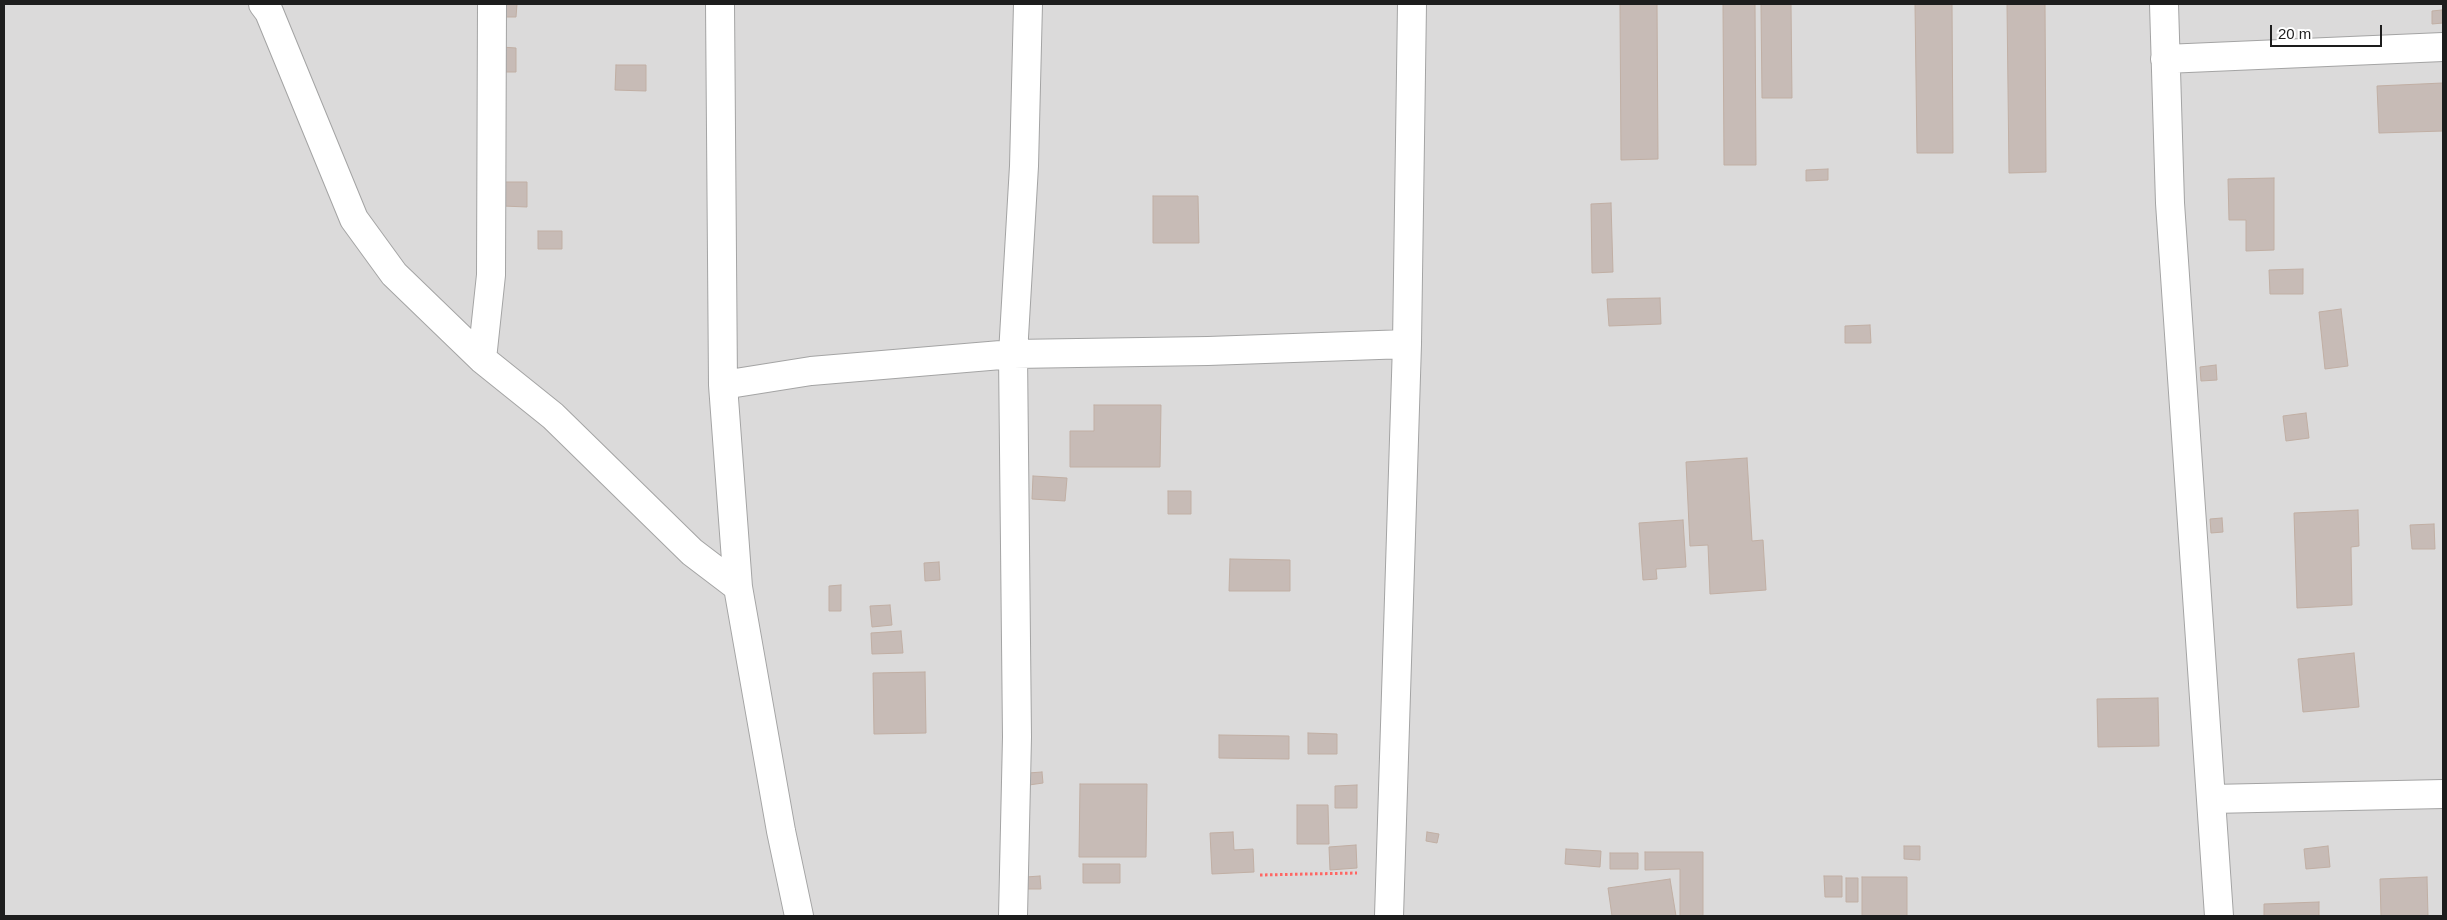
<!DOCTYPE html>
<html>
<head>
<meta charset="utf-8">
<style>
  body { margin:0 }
  #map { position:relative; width:2447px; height:920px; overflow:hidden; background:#efeae2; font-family:Helvetica,sans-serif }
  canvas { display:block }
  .frame { position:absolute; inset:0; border:5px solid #1d1d1d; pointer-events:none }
  .scale { position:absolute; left:2270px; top:25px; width:112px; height:22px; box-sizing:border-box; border:2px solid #1d1d1d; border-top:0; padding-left:6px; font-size:15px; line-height:18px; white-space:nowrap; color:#1d1d1d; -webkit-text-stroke:4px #fff; paint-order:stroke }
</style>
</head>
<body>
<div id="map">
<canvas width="2447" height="920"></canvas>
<div class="frame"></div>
<div class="scale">20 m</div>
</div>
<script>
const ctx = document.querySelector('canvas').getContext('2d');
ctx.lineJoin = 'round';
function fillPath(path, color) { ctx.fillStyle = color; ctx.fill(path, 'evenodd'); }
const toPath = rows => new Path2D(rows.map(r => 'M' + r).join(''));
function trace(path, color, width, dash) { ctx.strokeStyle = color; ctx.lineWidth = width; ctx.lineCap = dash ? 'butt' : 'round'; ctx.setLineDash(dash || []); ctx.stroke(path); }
const residential = toPath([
  [4,4,2443,4,2443,916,4,916]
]);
const building = toPath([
  [498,4,517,4,516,17,498,17,498,4],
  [1620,4,1657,4,1658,159,1621,160,1620,4],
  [1723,4,1755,4,1756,165,1724,165,1723,4],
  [1761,4,1791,4,1792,98,1762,98,1761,4],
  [1915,4,1952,4,1953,153,1917,153,1915,4],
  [2007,4,2045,4,2046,172,2009,173,2007,4],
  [2442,10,2443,23,2432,24,2432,11,2442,10],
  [501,47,516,48,516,72,501,72,501,47],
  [616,65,646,65,646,91,615,90,616,65],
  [2443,83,2443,131,2379,133,2377,86,2443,83],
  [1828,169,1828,180,1806,181,1806,170,1828,169],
  [2274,178,2274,250,2246,251,2246,220,2229,220,2228,179,2274,178],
  [503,182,527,182,527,207,503,206,503,182],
  [1153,196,1198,196,1199,243,1153,243,1153,196],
  [1611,203,1613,272,1592,273,1591,204,1611,203],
  [538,231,562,231,562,249,538,249,538,231],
  [2303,269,2303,294,2270,294,2269,270,2303,269],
  [1660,298,1661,324,1609,326,1607,299,1660,298],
  [2341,309,2348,366,2325,369,2319,312,2341,309],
  [1870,325,1871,343,1845,343,1845,326,1870,325],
  [2216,365,2217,380,2201,381,2200,367,2216,365],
  [1094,405,1161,405,1160,467,1070,467,1070,431,1094,431,1094,405],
  [2306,413,2309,438,2286,441,2283,416,2306,413],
  [1747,458,1752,541,1763,540,1766,590,1710,594,1708,545,1690,546,1686,462,1747,458],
  [1033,476,1067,478,1065,501,1032,499,1033,476],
  [1168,491,1191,491,1191,514,1168,514,1168,491],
  [2358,510,2359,546,2351,547,2352,605,2297,608,2294,513,2358,510],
  [2222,518,2223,532,2211,533,2210,519,2222,518],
  [1683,520,1686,567,1656,569,1657,579,1643,580,1639,523,1683,520],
  [2434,524,2435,549,2412,549,2410,525,2434,524],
  [1230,559,1290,560,1290,591,1229,591,1230,559],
  [939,562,940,580,925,581,924,563,939,562],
  [841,585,841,611,829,611,829,586,841,585],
  [890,605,892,625,872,627,870,606,890,605],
  [901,631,903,653,872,654,871,633,901,631],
  [2354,653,2359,707,2303,712,2298,659,2354,653],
  [925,672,926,733,874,734,873,673,925,672],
  [2158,698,2159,746,2098,747,2097,699,2158,698],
  [1308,733,1337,734,1337,754,1308,754,1308,733],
  [1219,735,1289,736,1289,759,1219,758,1219,735],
  [1042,772,1043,783,1029,785,1028,773,1042,772],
  [1080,784,1147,784,1146,857,1079,857,1080,784],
  [1357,785,1357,808,1335,808,1335,786,1357,785],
  [1297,805,1328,805,1329,844,1297,844,1297,805],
  [1233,832,1234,850,1253,849,1254,872,1212,874,1210,833,1233,832],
  [1427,832,1439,834,1437,843,1426,841,1427,832],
  [1356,845,1357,868,1330,870,1329,847,1356,845],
  [1904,846,1920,846,1920,860,1904,859,1904,846],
  [2328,846,2330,867,2306,869,2304,849,2328,846],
  [1566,849,1601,851,1600,867,1565,864,1566,849],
  [1645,852,1703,852,1703,916,1680,916,1680,869,1645,870,1645,852],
  [1610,853,1638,853,1638,869,1610,869,1610,853],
  [1083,864,1120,864,1120,883,1083,883,1083,864],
  [1040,876,1041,889,1026,889,1026,877,1040,876],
  [1824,876,1842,876,1842,897,1825,897,1824,876],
  [1862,877,1907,877,1907,916,1862,916,1862,877],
  [2427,877,2428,916,2381,916,2380,879,2427,877],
  [1846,878,1858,878,1858,902,1846,902,1846,878],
  [1670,879,1676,916,1612,916,1608,888,1670,879],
  [2319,902,2319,916,2264,916,2264,904,2319,902]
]);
const path = toPath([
  [1260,875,1357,873]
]);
const minor = toPath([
  [263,4,269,12,354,219,394,274,482,359,553,416,692,552,738,587],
  [720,4,723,385,738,587,781,831,799,916],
  [2164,4,2170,203,2219,916],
  [2165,59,2443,47],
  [482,359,491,275,492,4],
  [723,385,811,371,1013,354,1208,351,1407,344],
  [2211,799,2443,794],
  [1013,916,1017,737,1013,354,1024,166,1028,4],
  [1389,916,1407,344,1412,4]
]);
fillPath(residential, '#dbdada');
fillPath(building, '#c7bbb6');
trace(building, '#c1afa4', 1);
trace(minor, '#a4a4a4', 30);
trace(path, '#ff6663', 3, [2.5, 2.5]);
trace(minor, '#fff', 28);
</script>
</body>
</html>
